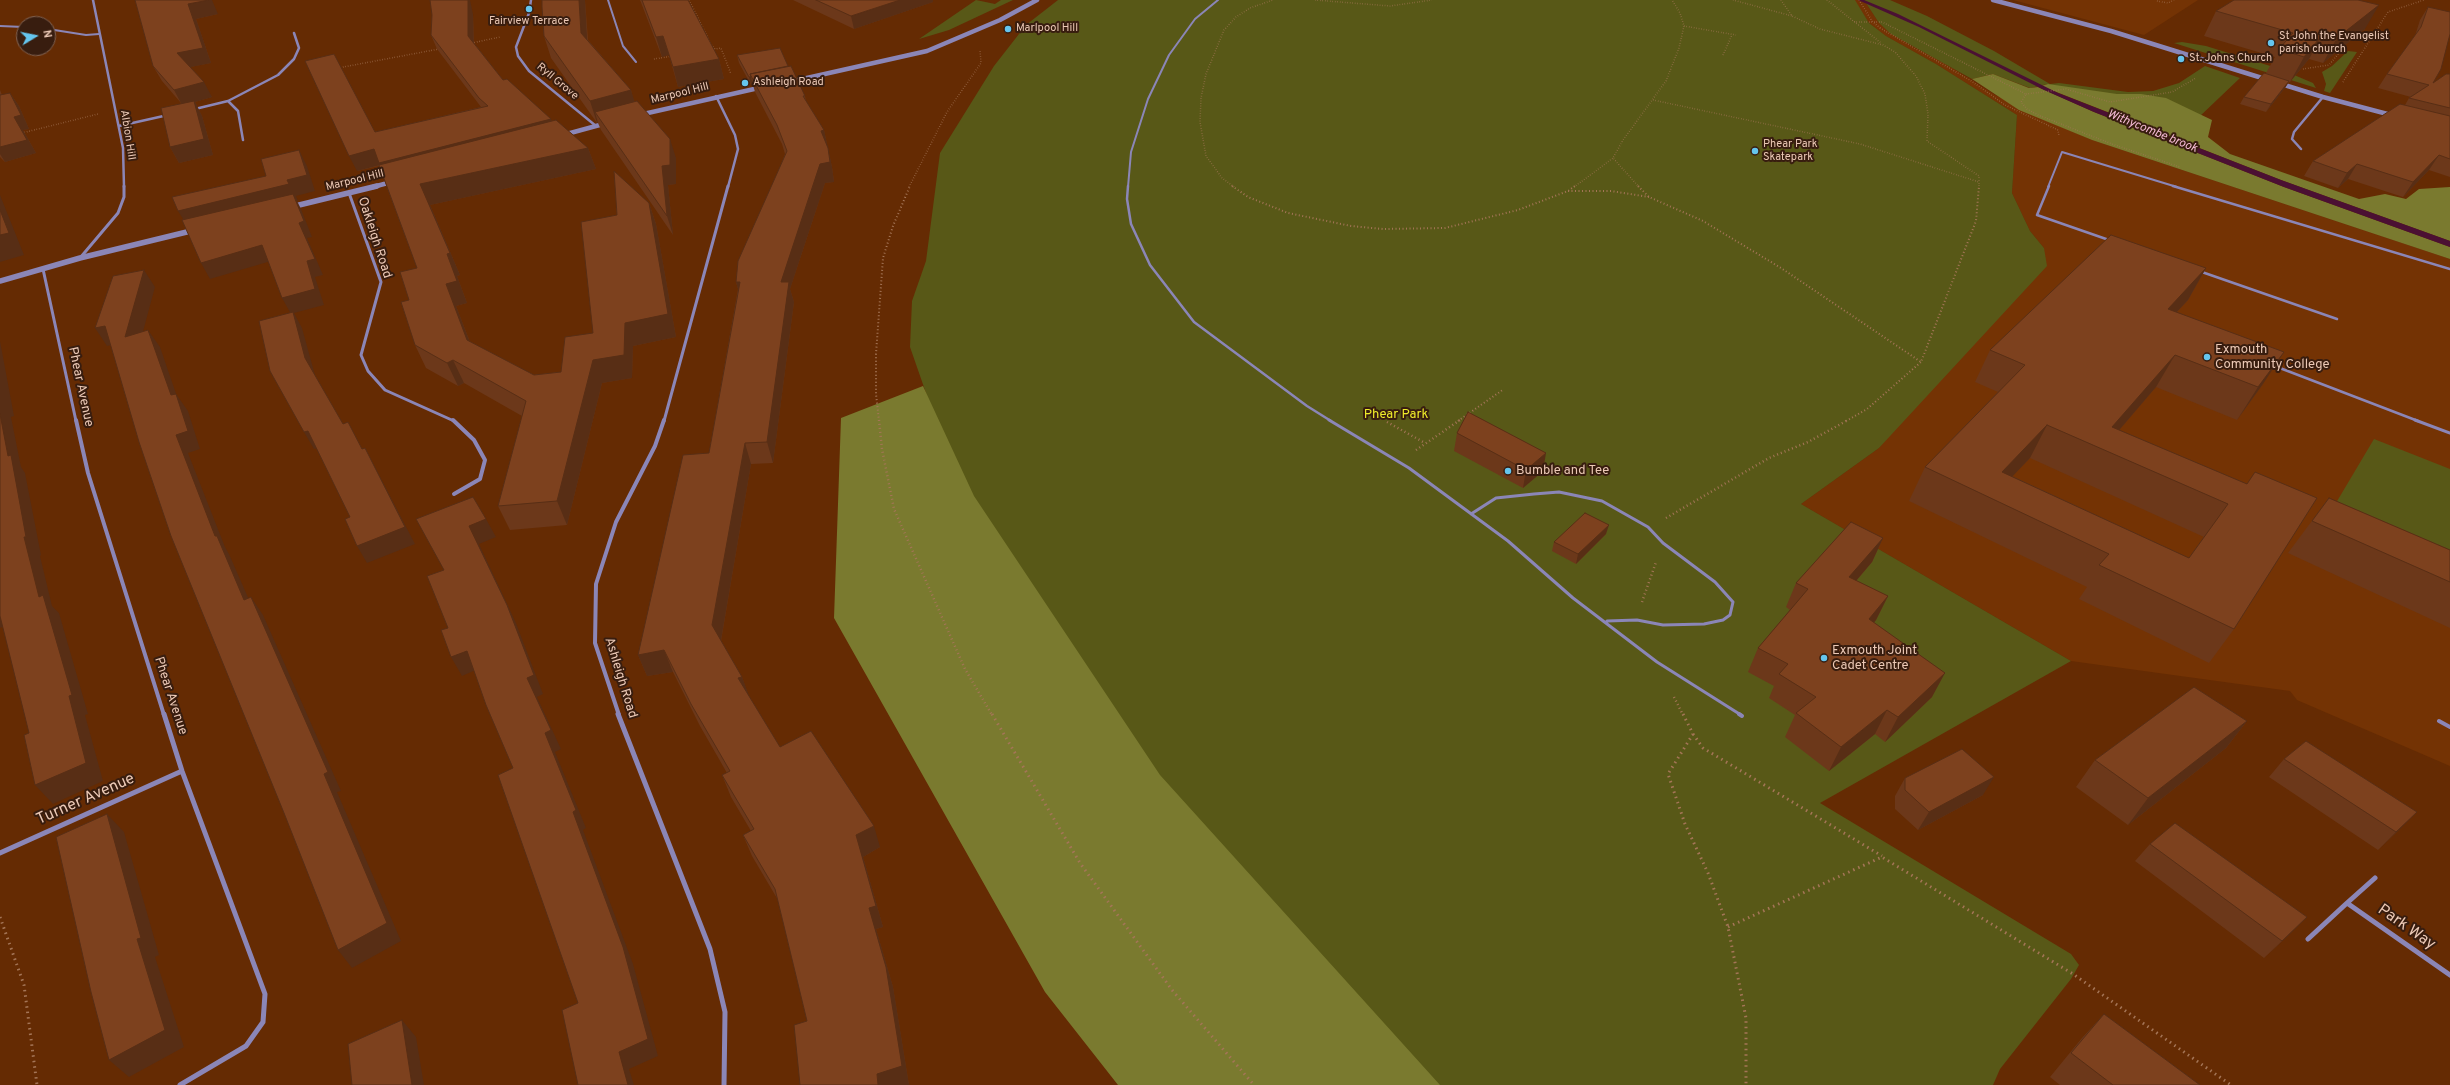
<!DOCTYPE html>
<html>
<head>
<meta charset="utf-8">
<style>
  body { margin:0 }
  #map { position:relative; width:2450px; height:1085px; overflow:hidden; background:#652b03; font-family:Overpass,sans-serif }
  canvas { display:block }
  .north { position:absolute; left:16px; top:16px; width:40px; height:40px; box-sizing:border-box; background:#381d0f; border:1px solid #806252; border-radius:50%; rotate:80deg; font-size:11px; font-weight:700; line-height:16px; text-align:center; color:#ecc9b6 }
  .north::after { content:''; display:block; margin:auto; width:14px; height:18px; background:#65c5ee; clip-path:polygon(50% 0,100% 100%,50% 72%,0 100%) }
</style>
</head>
<body>
<div id="map">
<canvas width="2450" height="1085"></canvas>
<div class="north">N</div>
</div>
<script>
const ctx = document.querySelector('canvas').getContext('2d');
ctx.lineJoin = 'round';
function fillPath(path, color) { ctx.fillStyle = color; ctx.fill(path, 'evenodd'); }
const toPath = rows => new Path2D(rows.map(r => 'M' + r).join(''));
function trace(path, color, width, dash) { ctx.strokeStyle = color; ctx.lineWidth = width; ctx.lineCap = dash ? 'butt' : 'round'; ctx.setLineDash(dash || []); ctx.stroke(path); }
function drawText(font, color, halo, rows, align = 'center') {
  ctx.font = font + ' Overpass,sans-serif'; ctx.lineWidth = 4; ctx.setLineDash([]); ctx.textBaseline = 'middle'; ctx.strokeStyle = halo; ctx.fillStyle = color; for (const [text, x, y, turn = 0] of rows) {
    ctx.save(); ctx.translate(x, y); ctx.rotate((+turn || 0) * Math.PI / 180); ctx.textAlign = isNaN(turn) ? turn : align; if (halo) ctx.strokeText(text, 0, 0); ctx.fillText(text, 0, 0); ctx.restore();
  }
}
const built = toPath([
  [1854,0,1864,0,1879,23,1911,46,1938,59,1995,95,2043,119,2092,140,2450,259,2450,766,2297,700,2290,691,2071,661,1801,504,1879,448,2044,248,2030,231,2012,193,2017,115,1936,64,1886,36,1869,23],
  [2013,0,2198,0,2144,35]
]);
const green = toPath([
  [976,0,995,4,1001,0,1013,0,949,30,919,39],
  [1058,0,1855,0,1869,23,1886,36,1936,64,2017,115,2012,193,2030,231,2044,248,2047,266,1879,448,1801,504,2071,661,1820,803,2071,954,2079,965,2071,979,2000,1069,1993,1085,1392,1085,1043,652,934,416,910,347,912,301,926,261,940,153,994,66,1026,25],
  [1864,0,1890,0,1927,16,1994,51,2050,84,2059,83,2128,92,2153,91,2179,83,2205,66,2240,78,2177,138,2048,84,2030,88,1993,74,1972,79,1891,34,1879,23],
  [2182,42,2206,46,2280,69,2313,83,2316,88,2174,43],
  [2348,51,2357,52,2330,93,2324,91,2326,84,2322,72,2332,66],
  [2374,439,2450,469,2450,564,2330,513]
]);
const forest = toPath([
  [1993,74,2029,88,2038,87,2094,112,2284,187,2450,247,2450,259,2092,140,2019,110,1972,79],
  [2048,84,2117,94,2141,94,2166,98,2212,120,2208,137,2230,154,2359,199,2385,194,2406,199,2419,189,2450,187,2450,241,2281,180,2041,86],
  [923,386,974,496,1160,775,1440,1085,1118,1085,1045,992,834,618,841,418]
]);
const water = toPath([
  [1858,0,1864,0,1898,14,2058,93,2281,180,2450,241,2450,247,2284,187,2094,112,2044,90,1919,27]
]);
const pathFar3 = toPath([
  [689,0,712,46,715,49,721,48,731,74],
  [1315,0,1390,6,1432,0],
  [1733,0,1792,16],
  [1781,0,1792,16,1820,29,1883,45,1895,52,1916,76,1925,94,1928,114,1927,141,1979,176,1979,182],
  [1827,0,1881,43],
  [2157,1,2168,3,2174,0],
  [1854,22,1882,22,2026,94,2021,102,2027,109,2038,115,2112,144,2180,167],
  [1684,26,1736,35],
  [1880,28,1970,80,2005,105,2058,130,2059,136],
  [472,43,500,37],
  [1723,55,1732,35],
  [654,59,673,56],
  [338,68,439,49],
  [2303,69,2329,65,2344,47,2341,46],
  [2343,82,2388,12,2424,0],
  [2026,94,2066,89,2110,102,2172,92,2196,78],
  [1653,100,1860,144,1979,182,1979,187],
  [22,133,98,114],
  [909,187,947,112,981,63,980,50],
  [1234,187,1222,178,1206,156,1200,122,1201,98,1206,74,1224,30,1236,17,1250,8,1273,0],
  [1574,187,1613,158],
  [1639,187,1613,158,1623,140,1666,81,1679,48,1684,26,1680,13,1672,0]
]);
const pathFar2 = toPath([
  [1232,186,1248,197,1288,213,1351,226,1383,229,1445,228,1518,210,1568,191,1575,186],
  [1638,186,1649,197,1703,221,1781,268,1921,362,1976,221,1979,186],
  [1568,191,1611,191,1649,197],
  [879,421,876,394,876,354,883,258,893,226,910,186],
  [1458,421,1504,389],
  [1846,421,1867,409,1921,362]
]);
const pathFar1 = toPath([
  [879,420,882,449,894,509,965,669,992,715],
  [1387,422,1425,443],
  [1416,450,1460,420],
  [1666,518,1769,458,1808,442,1848,420],
  [1642,602,1656,562],
  [1674,697,1683,715]
]);
const path = toPath([
  [992,714,1080,863,1172,990,1254,1085],
  [1683,714,1693,734,1668,774,1685,824,1708,873,1728,927,1746,1018,1746,1085],
  [1693,734,1703,748,1882,856],
  [0,917,24,985,37,1085],
  [1728,927,1882,857,2073,974,2231,1085]
]);
const serviceFar3 = toPath([
  [608,0,623,46,636,62],
  [0,26,24,27],
  [48,29,86,35,99,34],
  [1128,187,1131,152,1148,99,1169,55,1195,19,1218,0],
  [2048,187,2062,152,2177,187]
]);
const serviceFar2 = toPath([
  [1128,186,1127,199,1131,224,1150,265,1194,322,1307,406,1331,421],
  [2049,186,2037,215,2109,240],
  [2173,186,2450,269],
  [2199,271,2337,319],
  [2272,365,2418,421]
]);
const serviceFar1 = toPath([
  [1329,420,1409,468,1508,541,1573,598,1657,662,1741,715],
  [2415,420,2450,433],
  [1471,514,1496,498,1534,494,1559,492,1602,501,1648,527,1663,543,1715,582,1733,602,1730,615,1723,620,1704,624,1663,625,1637,620,1607,621]
]);
const service = toPath([
  [1739,714,1742,716],
  [2439,721,2450,727]
]);
const minorFar3 = toPath([
  [93,0,123,148,124,187],
  [531,0,529,13,516,47,518,56,529,71,596,126],
  [716,96,735,135,738,149,728,187],
  [228,101,238,111,243,140],
  [195,109,228,101,278,75,294,59,299,48,294,33],
  [119,126,168,115],
  [2301,149,2292,139,2294,132,2323,97]
]);
const minorFar2 = toPath([
  [349,193,381,282,361,355,368,371,385,390,454,421],
  [80,258,118,213,124,197,124,186],
  [43,269,76,421],
  [664,421,728,186]
]);
const minorFar1 = toPath([
  [76,420,88,473,164,715],
  [453,420,474,440,485,460,480,479,454,494],
  [619,715,595,643,596,584,616,522,655,446,664,420]
]);
const minor = toPath([
  [164,714,182,771,265,994,263,1022,246,1046,180,1085],
  [618,714,710,949,725,1012,724,1085],
  [0,853,182,771],
  [2347,903,2375,878],
  [2308,939,2347,903,2450,975]
]);
const tertiaryFar1 = toPath([
  [1993,0,2111,31,2323,97,2395,116],
  [789,82,927,51,1000,20,1037,0],
  [639,115,763,87],
  [563,135,607,123],
  [373,187,395,181]
]);
const tertiary = toPath([
  [291,207,377,186],
  [0,281,80,258,195,230]
]);
const pathBridge = toPath([
  [1859,0,1872,21,1880,28]
]);
const wall = toPath([
  [135,0,218,14,196,19,211,63,190,67,212,97,195,102,202,116,213,155,179,163,170,147,181,103,162,81,153,66],
  [542,0,585,0,588,40,631,90,634,102,676,158,676,184,668,185,673,235,601,130,598,123,597,123,551,58,544,36],
  [640,0,688,0,719,59,724,79,678,87,669,55,662,57],
  [793,0,933,0,933,2,854,29],
  [2428,7,2433,83,2450,74,2450,177,2429,170,2403,197,2348,179,2338,188,2304,176,2313,161,2405,105,2409,98,2411,97,2378,88,2387,74,2415,36,2420,20],
  [2216,11,2365,29,2323,63,2309,59,2290,82,2289,82,2285,88,2266,112,2240,104,2244,97,2266,73,2275,57,2204,36],
  [473,14,474,43,503,80,552,121,588,148,596,169,430,205,460,275,457,276,467,303,456,306,470,342,534,375,561,372,593,333,617,215,649,203,656,224,676,337,633,346,632,378,602,383,567,525,510,530,498,506,522,416,464,383,458,386,426,368,415,345,409,300,417,268,379,166,357,171,375,132,481,107,437,49,431,35],
  [737,55,788,66,805,96,806,102,824,130,832,167,834,182,825,183,790,289,794,302,773,463,751,464,721,641,742,677,749,697,780,747,880,847,863,857,883,927,876,929,893,987,909,1085,800,1085,807,1021,778,900,752,856,743,835,751,831,731,797,722,775,727,773,700,726,673,672,647,676,638,655,709,453,738,289,736,282,785,154,782,144,755,92,753,85,751,85,739,63],
  [0,90,2,95,10,93,19,106,29,129,23,130,36,153,5,162,0,157],
  [2206,268,2188,300,2177,312,2263,384,2237,420,2156,387,2119,430,2247,484,2234,629,2209,663,2079,599,2087,587,1909,501,1925,467,1998,392,1975,382,1990,350],
  [2030,458,2204,537,2189,558,2012,476],
  [1457,433,1543,471,1523,488,1454,451],
  [2329,498,2450,550,2450,628,2288,553],
  [1606,534,1576,564,1552,551,1554,542],
  [1883,538,1872,562,1856,581,1888,596,1876,620,1874,622,1932,697,1885,742,1875,734,1829,771,1785,737,1795,715,1769,698,1774,686,1748,672,1758,648,1790,610,1786,607,1796,583],
  [2247,721,2226,748,2128,825,2076,787,2095,760],
  [2284,759,2399,830,2378,850,2269,777],
  [1905,778,1983,795,1918,830,1895,809,1895,796],
  [2150,844,2289,935,2264,958,2135,861],
  [2104,1014,2200,1085,2060,1085,2050,1077,2082,1038]
]);
const shadedWall = toPath([
  [209,0,212,0,218,14,196,19,211,63,186,68,177,53,188,4],
  [468,0,470,0,473,14,474,50,468,36],
  [579,0,585,0,588,55,581,33],
  [900,0,933,0,933,2,854,29,851,16],
  [2379,5,2365,29,2323,63,2337,38],
  [2323,34,2309,59,2290,82,2304,57],
  [663,36,669,55,662,57,656,37],
  [719,59,724,79,678,87,673,67],
  [749,77,751,77,753,85,751,85],
  [2289,81,2285,88,2266,112,2271,104],
  [204,82,212,97,195,102,202,116,213,155,179,163,170,147,182,105,174,90],
  [631,90,638,113,595,112,598,123,597,123,590,101],
  [10,93,19,106,29,129,23,130,36,153,5,162,0,154,0,147,14,117],
  [551,119,557,134,380,165,357,171,349,156,374,149],
  [824,130,832,167,834,182,825,183,790,289,794,302,773,463,767,442,781,282,821,131],
  [670,139,676,158,676,184,668,185,673,235,667,216,662,166],
  [588,148,596,169,430,205,460,275,457,276,467,303,456,306,478,363,467,340,446,284,420,184],
  [299,150,307,166,315,191,296,196,298,201,297,201,301,209,312,237,307,238,323,275,315,277,324,305,294,313,302,328,315,375,305,358,291,314,282,298,307,261,299,223,188,227,178,211,287,180],
  [2439,155,2429,170,2403,197,2413,182],
  [2357,164,2348,179,2338,188,2347,173],
  [0,195,24,255,0,262],
  [649,203,656,224,676,337,633,346,632,378,602,383,567,525,557,501,593,360,625,323],
  [262,245,271,261,210,279,201,263],
  [2206,268,2188,300,2150,341,2168,309],
  [144,270,155,287,137,354,125,337],
  [736,282,740,282,742,303],
  [105,326,117,344,107,346,95,328],
  [148,330,160,347,182,411,176,394,188,411,200,449,188,453,225,547,229,554,257,618,244,600,215,536,176,435,171,395],
  [0,341,14,416,11,417,21,467,25,473,41,555,40,556,52,606,59,613,88,714,85,715,103,781,53,804,35,785,39,597,24,537,8,456,0,414],
  [2284,352,2263,384,2237,420,2258,387],
  [2175,355,2156,387,2103,449,2112,427],
  [453,360,464,383,458,386,447,363],
  [2047,425,2030,458,1991,499,2002,472],
  [308,431,318,448,314,449,304,432],
  [745,443,751,464,720,646,712,625],
  [365,448,415,544,367,563,357,546],
  [1546,453,1543,471,1523,488,1526,470],
  [486,519,496,537,479,544,516,623,543,694,537,697,561,749,555,752,586,828,583,830,633,964,658,1056,629,1069,634,1085,628,1085,619,1052,545,733,469,526],
  [1609,525,1606,534,1576,564,1578,554],
  [1883,538,1872,562,1838,602,1849,577],
  [1888,596,1876,620,1857,643,1869,619],
  [251,597,263,615,341,791,337,792,401,941,352,968,338,950,324,774],
  [0,608,13,622,0,628],
  [664,650,673,672,647,676,638,655],
  [467,651,478,669,462,676,451,657],
  [1945,673,1932,697,1885,742,1898,717],
  [742,677,750,698,738,678],
  [1887,710,1875,734,1829,771,1841,747],
  [2247,721,2226,748,2128,825,2148,798],
  [1994,777,1983,795,1918,830,1929,812],
  [2417,812,2399,830,2378,850,2396,832],
  [107,814,124,832,159,955,155,957,184,1047,129,1077,109,1060,137,939],
  [874,826,880,847,863,857,883,927,876,929,893,987,909,1085,878,1085,877,1074,869,908,856,835],
  [2307,917,2289,935,2264,958,2282,941],
  [402,1020,416,1037,424,1085,412,1085]
]);
const building = toPath([
  [135,0,209,0,188,4,203,48,177,53,204,82,174,90,153,66,135,0],
  [430,0,468,0,468,36,503,80,507,79,551,119,379,163,374,149,349,156,305,61,334,54,375,132,488,106,479,98,431,35,432,15,430,0],
  [542,0,579,0,581,33,631,90,590,101,544,36,542,7,542,0],
  [642,0,688,0,719,59,673,67,663,36,656,37,642,0],
  [816,0,900,0,851,16,816,0],
  [2234,0,2358,0,2379,5,2337,38,2323,34,2304,57,2279,49,2293,33,2216,11,2234,0],
  [2428,7,2450,12,2450,34,2441,69,2433,83,2446,74,2450,74,2450,108,2409,98,2429,85,2387,74,2421,27,2428,7],
  [780,48,788,66,750,74,751,77,749,77,737,55,780,48],
  [791,66,805,96,803,96,824,130,821,131,828,148,830,162,820,164,781,282,789,282,767,442,745,443,712,625,742,677,738,678,780,747,811,731,874,826,856,835,876,906,869,908,886,967,902,1066,877,1074,878,1085,800,1085,794,1025,807,1021,775,889,743,835,754,829,722,775,730,771,691,704,664,650,638,655,683,455,709,453,740,282,736,282,738,261,787,151,777,125,750,74,791,66],
  [2264,73,2289,81,2271,104,2244,97,2264,73],
  [10,93,21,115,14,117,27,140,0,147,0,95,10,93],
  [194,101,204,139,170,147,161,108,194,101],
  [637,101,670,139,670,165,662,166,667,216,595,112,637,101],
  [2400,104,2450,116,2450,159,2439,155,2413,182,2357,164,2347,173,2313,161,2400,104],
  [556,120,588,148,420,184,450,253,447,254,457,281,446,284,467,340,534,375,561,372,565,337,593,333,581,222,617,215,614,171,649,203,668,314,625,323,624,355,593,360,557,501,498,506,526,401,453,360,447,363,415,345,401,302,409,300,400,272,417,268,379,165,556,120],
  [299,150,307,175,287,180,289,184,178,211,172,197,266,176,261,159,299,150],
  [293,194,304,221,299,223,315,259,307,261,315,289,282,298,262,245,201,263,182,220,293,194],
  [0,210,9,233,0,235,0,210],
  [2111,235,2206,268,2168,309,2284,352,2258,387,2175,355,2112,427,2247,484,2255,472,2317,498,2234,629,2099,565,2109,554,1925,467,2025,365,1990,350,2111,235],
  [2047,425,2228,504,2189,558,2002,472,2047,425],
  [144,270,125,337,148,330,171,395,176,394,188,431,176,435,215,536,217,536,244,600,251,597,328,772,324,774,387,923,338,950,284,813,171,536,139,442,105,326,95,328,113,276,144,270],
  [293,312,305,358,343,424,348,422,362,449,365,448,405,527,357,546,345,519,350,517,308,431,304,432,270,371,259,321,293,312],
  [1468,412,1546,453,1526,470,1457,433,1468,412],
  [0,414,8,456,11,455,26,537,24,537,39,597,43,595,72,695,69,696,86,763,35,785,24,735,29,733,0,616,0,414],
  [473,497,486,519,469,526,507,605,534,675,527,678,551,730,545,733,576,810,573,812,623,947,648,1039,619,1052,628,1085,578,1085,562,1010,578,1003,498,775,513,768,486,705,467,651,451,657,441,630,448,628,427,576,444,570,416,519,473,497],
  [2329,498,2450,550,2450,582,2312,521,2329,498],
  [1585,513,1609,525,1578,554,1554,542,1585,513],
  [1851,522,1883,538,1849,577,1888,596,1869,619,1945,673,1898,717,1887,710,1841,747,1796,713,1816,697,1779,674,1788,664,1758,648,1808,589,1796,583,1851,522],
  [2194,687,2247,721,2148,798,2095,760,2194,687],
  [2306,741,2417,812,2396,832,2284,759,2306,741],
  [1962,749,1994,777,1929,812,1905,790,1905,778,1962,749],
  [107,814,141,938,137,939,165,1030,109,1060,91,992,56,837,107,814],
  [2175,823,2307,917,2282,941,2150,844,2175,823],
  [2104,1014,2200,1085,2113,1085,2071,1053,2104,1014],
  [402,1020,412,1085,352,1085,348,1044,402,1020]
]);
const markers = [
  [529,9,4,"#65c5ee"],
  [1008,29,4,"#65c5ee"],
  [2271,43,4,"#65c5ee"],
  [2181,59,4,"#65c5ee"],
  [745,83,4,"#65c5ee"],
  [1755,151,4,"#65c5ee"],
  [2207,357,4,"#65c5ee"],
  [1508,471,4,"#65c5ee"],
  [1824,658,4,"#65c5ee"]
];
const farPoinames = [
  ["Fairview Terrace",529,22,"center"],
  ["Marlpool Hill",1016,29],
  ["St John the Evangelist",2279,37],
  ["parish church",2279,50],
  ["St. Johns Church",2189,59],
  ["Ashleigh Road",753,83],
  ["Phear Park",1763,145],
  ["Skatepark",1763,158]
];
const farStreetnames = [
  ["Ryll Grove",557,82,40],
  ["Marpool Hill",680,94,-14],
  ["Albion Hill",127,135,81],
  ["Marpool Hill",355,181,-14]
];
const farWaternames = [
  ["Withycombe brook",2152,132,22]
];
const streetNames = [
  ["Oakleigh Road",374,238,72],
  ["Phear Avenue",80,387,78],
  ["Ashleigh Road",620,678,73],
  ["Phear Avenue",170,696,72]
];
const poiNames = [
  ["Exmouth",2215,350],
  ["Community College",2215,365],
  ["Bumble and Tee",1516,471],
  ["Exmouth Joint",1832,651],
  ["Cadet Centre",1832,666]
];
const parkNames = [
  ["Phear Park",1396,415]
];
const nearStreetnames = [
  ["Turner Avenue",86,800,-24],
  ["Park Way",2406,928,35]
];
fillPath(built, '#743304');
fillPath(green, '#585817');
fillPath(forest, '#7a7a2f');
fillPath(water, '#4b1033');
trace(pathFar3, '#a47557', 1.5, [0.5, 2]);
trace(pathFar2, '#a47557', 2, [1, 2.5]);
trace(pathFar1, '#a47557', 2.5, [1, 3]);
trace(path, '#a47557', 3, [1.5, 4]);
trace(serviceFar3, '#8b86b7', 2);
trace(serviceFar2, '#8b86b7', 2.5);
trace(serviceFar1, '#8b86b7', 3);
trace(service, '#8b86b7', 4);
trace(minorFar3, '#8b86b7', 2.5);
trace(minorFar2, '#8b86b7', 3);
trace(minorFar1, '#8b86b7', 4);
trace(minor, '#8b86b7', 5);
trace(tertiaryFar1, '#8b86b7', 4.5);
trace(tertiary, '#8b86b7', 5.5);
trace(pathBridge, '#a47557', 1.5, [0.5, 2]);
fillPath(wall, '#6c381a');
fillPath(shadedWall, '#582e15');
fillPath(building, '#7d411e');
trace(building, '#582e15', 1);
for (const [x, y, r, color] of markers) { const dot = new Path2D(); dot.arc(x, y, r, 0, 2 * Math.PI); ctx.fillStyle = color; ctx.fill(dot); trace(dot, '#381d0f', 1.5); }
drawText('11px', '#ecc9b6', '#381d0f', farPoinames, 'left');
drawText('11px', '#ecc9b6', '#381d0f', farStreetnames);
drawText('italic 12px', '#f7bcd8', '#381d0f', farWaternames);
drawText('13px', '#ecc9b6', '#381d0f', streetNames);
drawText('13px', '#ecc9b6', '#381d0f', poiNames, 'left');
drawText('13px', '#f0ed2a', '#381d0f', parkNames);
drawText('16px', '#ecc9b6', '#381d0f', nearStreetnames);
</script>
</body>
</html>
